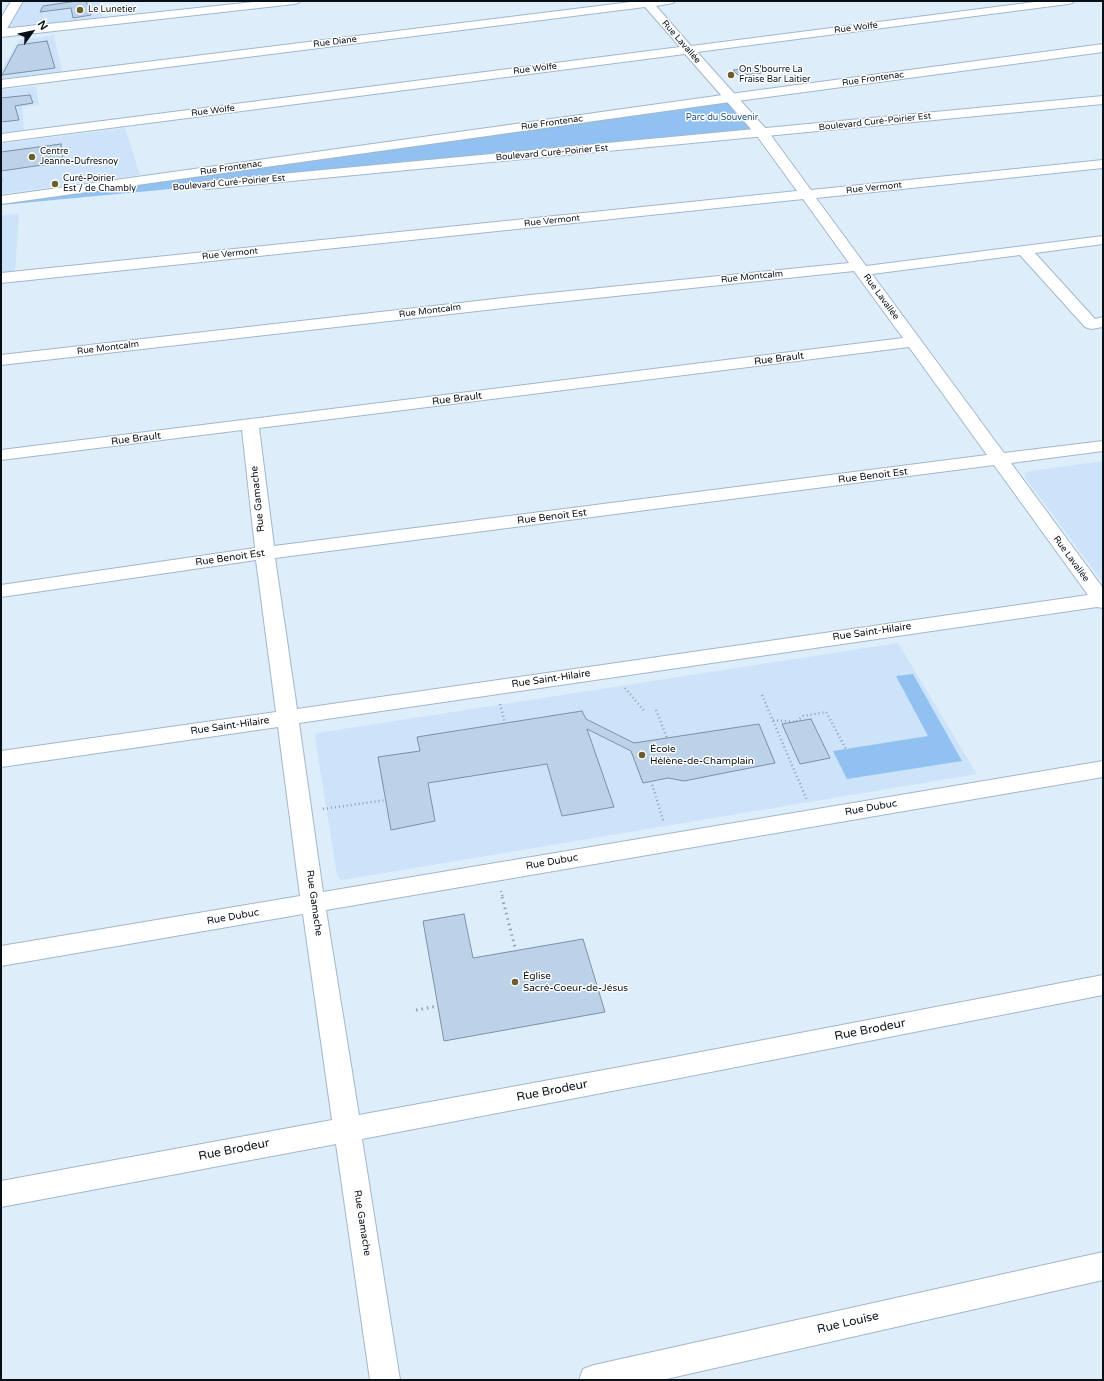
<!DOCTYPE html>
<html>
<head>
<meta charset="utf-8">
<style>
  body { margin:0 }
  #map { position:relative; width:1104px; height:1381px; overflow:hidden; background:#deedfa; font-family:"Varela Round",sans-serif }
  canvas { display:block }
  .frame { position:absolute; inset:0; border:2px solid #081017; pointer-events:none }
  .north { position:absolute; left:12px; top:12px; width:40px; height:40px; -webkit-text-stroke:3px #fff; paint-order:stroke; rotate:57deg; font-size:11px; font-weight:700; line-height:16px; text-align:center; color:#081017 }
  .north::after { content:''; display:block; margin:auto; width:14px; height:18px; background:#081017; clip-path:polygon(50% 0,100% 100%,50% 72%,0 100%) }
</style>
</head>
<body>
<div id="map">
<canvas width="1104" height="1381"></canvas>
<div class="frame"></div>
<div class="north">N</div>
</div>
<script>
const ctx = document.querySelector('canvas').getContext('2d');
ctx.lineJoin = 'round';
function fillPath(path, color) { ctx.fillStyle = color; ctx.fill(path, 'evenodd'); }
const toPath = rows => new Path2D(rows.map(r => 'M' + r).join(''));
function trace(path, color, width, dash) { ctx.strokeStyle = color; ctx.lineWidth = width; ctx.lineCap = dash ? 'butt' : 'round'; ctx.setLineDash(dash || []); ctx.stroke(path); }
function drawText(font, color, halo, rows, align = 'center') {
  ctx.font = font + ' "Varela Round",sans-serif'; ctx.lineWidth = 3; ctx.setLineDash([]); ctx.textBaseline = 'middle'; ctx.strokeStyle = halo; ctx.fillStyle = color; for (const [text, x, y, turn = 0] of rows) {
    ctx.save(); ctx.translate(x, y); ctx.rotate((+turn || 0) * Math.PI / 180); ctx.textAlign = isNaN(turn) ? turn : align; if (halo) ctx.strokeText(text, 0, 0); ctx.fillText(text, 0, 0); ctx.restore();
  }
}
const built = toPath([
  [17,1,100,1,104,22,1,33],
  [54,35,62,72,1,79,1,71,19,40],
  [36,86,39,105,22,107,24,130,1,133,1,90],
  [125,128,140,175,1,194,1,144],
  [19,214,15,271,1,273,1,215],
  [1103,461,1103,583,1025,477,1025,473,1031,471],
  [898,643,977,774,348,879,341,880,337,875,315,737,317,733]
]);
const green = toPath([
  [730,98,762,133,1,205,1,200],
  [913,674,962,761,847,779,833,751,928,736,896,676]
]);
const building = toPath([
  [77,1,86,1,91,15,73,18,71,8,40,12,43,6,77,1],
  [47,41,55,68,2,75,18,45,47,41],
  [757,68,762,73,738,75,733,70,757,68],
  [30,95,33,103,15,106,19,120,1,122,1,98,30,95],
  [61,144,63,162,1,171,1,152,61,144],
  [582,711,586,719,634,743,759,724,775,763,684,781,668,778,643,783,631,751,587,729,614,807,562,816,547,764,428,783,435,821,391,830,378,757,420,751,417,737,582,711],
  [811,719,830,758,800,764,782,724,811,719],
  [464,914,473,958,583,939,605,1012,444,1041,423,921,464,914]
]);
const pathFar2 = toPath([
  [1,175,3,181]
]);
const pathFar1 = toPath([
  [625,688,645,712],
  [762,695,807,800],
  [500,704,505,723],
  [656,710,667,738],
  [773,720,796,722,803,716,826,712,846,749],
  [651,781,664,823],
  [323,809,386,800],
  [501,891,503,898]
]);
const path = toPath([
  [502,897,516,951],
  [416,1010,438,1006]
]);
const minor = toPath([
  [263,1,300,1,298,3,294,4,1,37,1,29,263,1],
  [639,1,675,1,673,3,656,6,691,46,1042,1,1074,1,1072,3,1068,4,697,52,767,130,811,190,1103,160,1103,168,816,198,866,266,1103,236,1103,244,1035,253,1095,319,1103,317,1103,327,1091,329,1085,327,1020,255,872,274,1004,453,1103,441,1103,451,1011,463,1103,588,1103,608,1097,607,299,723,323,892,1103,761,1103,777,326,910,359,1115,680,1056,1103,975,1103,995,680,1078,362,1139,400,1380,370,1380,336,1144,1,1207,1,1181,332,1120,303,914,1,966,1,946,300,896,278,727,1,767,1,751,276,712,256,560,1,597,1,585,255,548,242,430,1,460,1,450,903,338,854,271,530,305,1,365,1,355,530,295,849,263,803,199,1,283,1,273,797,191,757,136,685,54,1,142,1,134,680,47,645,7,1,88,1,80,639,1],
  [909,347,987,455,274,546,259,428,909,347],
  [994,465,1088,595,297,709,275,558,994,465],
  [1103,1252,1103,1280,662,1380,579,1380,583,1369,594,1365,1103,1252]
]);
const secondary = toPath([
  [11,1,23,1,5,32,1,33,1,18,11,1],
  [1103,44,1103,52,730,102,1,204,1,196,730,94,1103,44],
  [1103,96,1103,104,207,189,202,188,200,185,202,182,207,181,1103,96]
]);
const markers = [
  [80,10,4,"#6a5f2c"],
  [731,75,4,"#6a5f2c"],
  [32,157,4,"#6a5f2c"],
  [55,184,4,"#6a5f2c"],
  [642,755,4,"#6a5f2c"],
  [515,982,4,"#6a5f2c"]
];
const farPoinames = [
  ["Le Lunetier",88,10],
  ["On S'bourre La",739,70],
  ["Fraise Bar Laitier",739,80],
  ["Centre",40,152],
  ["Jeanne-Dufresnoy",40,162],
  ["Curé-Poirier",63,179],
  ["Est / de Chambly",63,189]
];
const farStreetnames = [
  ["Rue Wolfe",856,28,-7],
  ["Rue Diane",335,42,-7],
  ["Rue Lavallée",681,42,49],
  ["Rue Wolfe",535,69,-7],
  ["Rue Frontenac",873,79,-8],
  ["Rue Wolfe",213,111,-7],
  ["Boulevard Curé-Poirier Est",875,122,-6],
  ["Rue Frontenac",552,123,-8],
  ["Boulevard Curé-Poirier Est",552,153,-5],
  ["Rue Frontenac",231,168,-8],
  ["Boulevard Curé-Poirier Est",229,183,-5],
  ["Rue Vermont",874,188,-6],
  ["Rue Vermont",552,221,-6],
  ["Rue Vermont",230,254,-6],
  ["Rue Montcalm",752,277,-6],
  ["Rue Lavallée",881,297,54],
  ["Rue Montcalm",430,311,-7],
  ["Rue Montcalm",108,348,-7],
  ["Rue Lavallée",1071,559,54]
];
const farParknames = [
  ["Parc du Souvenir",722,118]
];
const streetNames = [
  ["Rue Brault",779,359,-7],
  ["Rue Brault",457,399,-7],
  ["Rue Brault",136,439,-7],
  ["Rue Benoit Est",873,476,-7],
  ["Rue Gamache",258,499,-96],
  ["Rue Benoit Est",552,517,-7],
  ["Rue Benoit Est",230,558,-8],
  ["Rue Saint-Hilaire",872,632,-8],
  ["Rue Saint-Hilaire",551,679,-8],
  ["Rue Saint-Hilaire",230,726,-8],
  ["Rue Dubuc",871,808,-10],
  ["Rue Dubuc",552,862,-10],
  ["Rue Gamache",314,903,82],
  ["Rue Dubuc",233,917,-10],
  ["Rue Gamache",362,1223,81]
];
const poiNames = [
  ["École",650,749],
  ["Hélène-de-Champlain",650,761],
  ["Église",523,976],
  ["Sacré-Coeur-de-Jésus",523,988]
];
const nearStreetnames = [
  ["Rue Brodeur",870,1030,-11],
  ["Rue Brodeur",552,1091,-11],
  ["Rue Brodeur",234,1150,-11],
  ["Rue Louise",848,1323,-13]
];
fillPath(built, '#cce3fa');
fillPath(green, '#90c1f0');
fillPath(building, '#bbd2e8');
trace(building, '#7b91a6', 1);
trace(minor, '#a1b7cd', 2);
trace(secondary, '#a1b7cd', 2);
trace(pathFar2, '#94a1ac', 1.5, [0.5, 2]);
trace(pathFar1, '#94a1ac', 2.5, [1, 3]);
trace(path, '#94a1ac', 3, [1.5, 4]);
fillPath(minor, '#fff');
fillPath(secondary, '#fff');
for (const [x, y, r, color] of markers) { const dot = new Path2D(); dot.arc(x, y, r, 0, 2 * Math.PI); ctx.fillStyle = color; ctx.fill(dot); trace(dot, '#fff', 1.5); }
drawText('9px', '#081017', '#fff', farPoinames, 'left');
drawText('9px', '#081017', '#fff', farStreetnames);
drawText('9px', '#15507e', '#fff', farParknames);
drawText('10px', '#081017', '#fff', streetNames);
drawText('10px', '#081017', '#fff', poiNames, 'left');
drawText('12px', '#081017', '#fff', nearStreetnames);
</script>
</body>
</html>
